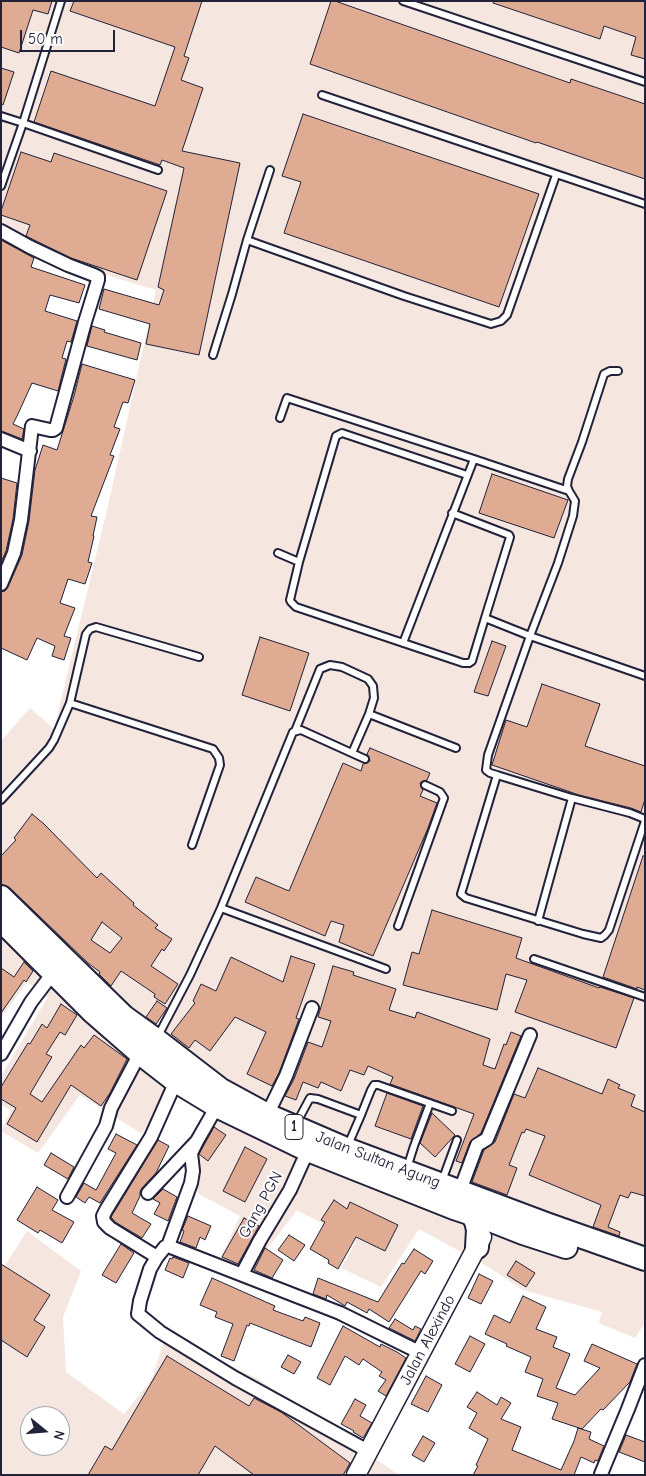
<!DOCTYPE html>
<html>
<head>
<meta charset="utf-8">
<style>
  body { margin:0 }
  #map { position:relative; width:646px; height:1476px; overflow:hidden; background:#fff; font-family:"Comic Neue",sans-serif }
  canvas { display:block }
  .frame { position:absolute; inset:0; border:2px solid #22223b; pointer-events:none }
  .north { position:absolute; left:20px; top:1406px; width:50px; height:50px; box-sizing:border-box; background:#fff; border:1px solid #a7a7b1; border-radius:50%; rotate:107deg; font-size:14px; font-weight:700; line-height:20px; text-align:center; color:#22223b }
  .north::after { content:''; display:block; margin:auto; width:18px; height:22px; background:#22223b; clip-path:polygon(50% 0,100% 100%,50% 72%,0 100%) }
  .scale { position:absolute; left:20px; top:30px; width:95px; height:22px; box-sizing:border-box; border:2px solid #22223b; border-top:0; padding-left:6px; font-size:15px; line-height:18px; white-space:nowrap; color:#22223b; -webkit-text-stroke:4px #fff; paint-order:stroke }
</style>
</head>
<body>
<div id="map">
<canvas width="646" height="1476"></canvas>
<div class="frame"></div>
<div class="north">N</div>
<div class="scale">50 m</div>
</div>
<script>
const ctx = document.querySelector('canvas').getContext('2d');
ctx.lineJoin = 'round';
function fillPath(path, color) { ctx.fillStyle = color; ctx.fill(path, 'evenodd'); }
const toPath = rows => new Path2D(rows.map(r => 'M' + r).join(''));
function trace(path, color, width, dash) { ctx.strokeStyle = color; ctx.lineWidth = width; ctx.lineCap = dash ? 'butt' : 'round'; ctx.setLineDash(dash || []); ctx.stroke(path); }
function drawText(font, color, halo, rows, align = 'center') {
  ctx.font = font + ' "Comic Neue",sans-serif'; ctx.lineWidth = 4; ctx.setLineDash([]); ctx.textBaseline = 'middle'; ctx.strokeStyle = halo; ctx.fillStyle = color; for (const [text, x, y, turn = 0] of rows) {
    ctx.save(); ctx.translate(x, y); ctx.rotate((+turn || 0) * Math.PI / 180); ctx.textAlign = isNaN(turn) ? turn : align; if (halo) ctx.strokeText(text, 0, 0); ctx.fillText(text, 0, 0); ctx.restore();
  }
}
const built = toPath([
  [1,1,645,1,645,1323,635,1338,599,1323,602,1312,523,1290,487,1266,419,1229,381,1287,341,1268,356,1241,297,1210,249,1273,220,1259,240,1216,199,1194,183,1166,217,1106,175,1081,142,1134,80,1095,38,1153,1,1131,11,1110,1,1105,1,1076,48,997,27,982,1,1018,1,741,30,708,54,729,107,510,156,290,69,264,20,243,8,227,1,223],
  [27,1231,81,1271,63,1317,66,1372,124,1414,152,1379,166,1334,258,1379,399,1475,1,1475,1,1272],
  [30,1416,60,1416,60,1446,30,1446]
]);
const building = toPath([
  [1,1,52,1,48,14,33,10,19,53,1,47,1,1],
  [74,1,202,1,184,56,189,58,181,80,203,88,182,151,240,163,199,355,146,344,150,324,99,309,104,289,159,305,164,290,158,287,184,168,162,160,160,165,34,122,51,71,155,106,175,47,70,11,74,1],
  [331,1,335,1,570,83,571,79,645,104,645,179,537,142,536,143,310,64,331,1],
  [494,1,645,1,645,59,631,55,636,37,604,26,600,39,493,3,494,1],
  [1,68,14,72,3,105,1,104,1,68],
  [303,114,539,194,499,307,284,233,301,182,282,176,303,114],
  [21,152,51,162,54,153,167,191,137,280,71,258,34,240,26,236,30,225,1,215,1,211,21,152],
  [1,240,34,258,31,267,85,285,79,303,50,295,45,311,77,321,71,342,67,341,62,358,66,359,58,391,32,383,18,414,13,424,24,429,22,439,1,431,1,240],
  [92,326,105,330,104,332,141,343,137,360,87,346,92,326],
  [82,364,135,380,128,403,123,402,114,427,120,429,110,455,114,456,91,516,97,517,93,536,94,536,88,562,92,563,85,584,68,579,60,603,75,608,64,636,71,638,64,660,52,656,55,646,37,638,27,660,1,648,1,592,5,591,8,587,22,555,29,521,35,470,43,445,57,450,74,396,82,364],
  [492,474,568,500,554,538,479,513,492,474],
  [1,478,17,483,13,519,6,551,1,562,1,478],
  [260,637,309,653,290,711,242,695,260,637],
  [492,641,506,646,488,696,474,692,492,641],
  [542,684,600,704,585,746,645,766,645,799,641,812,631,808,579,795,492,765,506,720,527,727,542,684],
  [370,748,430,773,427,780,423,781,420,783,421,787,423,790,420,796,437,803,428,828,373,956,339,942,344,925,331,921,325,936,245,902,256,877,289,891,343,763,361,771,363,764,367,763,370,761,369,757,367,754,370,748],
  [32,814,44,824,97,878,101,873,134,903,133,905,158,925,155,928,172,939,164,951,162,949,151,966,178,984,165,1004,154,997,155,994,121,971,111,986,99,974,100,972,88,963,10,888,1,884,1,856,16,840,14,838,32,814],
  [102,922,122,938,110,953,91,940,102,922],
  [643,856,645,856,645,990,637,987,637,989,603,977,643,856],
  [432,910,522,938,516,958,599,988,600,987,634,998,616,1048,515,1012,527,980,506,974,497,1010,403,985,412,952,419,954,432,910],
  [291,956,315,964,296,1018,299,1019,279,1073,272,1086,247,1074,266,1032,235,1017,210,1051,195,1040,189,1048,171,1034,195,1003,193,1001,201,984,216,991,231,957,283,982,291,956],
  [24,962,33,971,26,982,24,980,1,1013,1,968,14,977,24,962],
  [333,966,354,972,353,975,396,989,389,1010,415,1018,417,1012,490,1039,483,1065,495,1069,504,1044,506,1045,511,1032,521,1036,481,1133,470,1142,462,1163,456,1161,474,1114,390,1084,393,1077,368,1066,364,1075,350,1070,341,1091,321,1082,318,1088,303,1082,296,1100,285,1096,294,1079,308,1042,322,1047,331,1021,318,1017,333,966],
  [157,1001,167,1008,156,1024,146,1017,157,1001],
  [61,1004,77,1015,65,1035,60,1032,46,1054,52,1057,30,1094,42,1102,81,1045,84,1048,94,1035,127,1059,110,1093,101,1106,71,1085,37,1142,7,1124,16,1108,1,1099,1,1087,28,1043,30,1044,42,1024,47,1028,61,1004],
  [538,1068,602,1094,608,1079,620,1085,618,1088,635,1095,631,1106,645,1112,645,1196,631,1192,628,1198,620,1195,608,1227,620,1232,619,1236,593,1227,601,1205,529,1175,545,1136,526,1129,524,1133,522,1132,509,1165,517,1168,507,1195,472,1182,484,1150,495,1142,514,1094,525,1098,538,1068],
  [387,1093,423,1106,411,1139,375,1126,387,1093],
  [432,1113,455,1135,435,1157,420,1143,432,1113],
  [214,1127,226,1135,208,1161,199,1154,214,1127],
  [116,1134,137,1145,100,1203,89,1197,85,1203,76,1197,84,1183,96,1190,116,1153,108,1149,116,1134],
  [158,1140,169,1146,156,1173,142,1188,140,1192,140,1196,132,1213,151,1224,142,1238,115,1222,111,1217,158,1140],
  [245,1147,267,1159,245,1202,223,1191,245,1147],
  [51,1153,74,1167,68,1179,44,1165,51,1153],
  [37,1187,58,1200,52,1210,74,1222,62,1243,40,1230,38,1233,17,1220,37,1187],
  [163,1189,177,1197,168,1221,154,1214,160,1203,153,1199,163,1189],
  [334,1200,347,1209,350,1202,398,1225,385,1251,356,1237,338,1269,328,1263,329,1260,310,1249,325,1222,321,1220,334,1200],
  [188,1216,211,1226,205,1240,200,1237,196,1248,180,1242,184,1231,182,1230,188,1216],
  [244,1218,259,1226,238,1264,222,1257,244,1218],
  [289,1235,305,1245,294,1261,278,1250,289,1235],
  [121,1244,134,1253,116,1283,102,1275,121,1244],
  [265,1248,283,1260,272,1278,254,1270,265,1248],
  [414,1249,433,1261,425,1274,421,1271,389,1322,369,1309,367,1313,347,1302,345,1306,327,1295,326,1299,313,1294,318,1278,378,1302,402,1263,404,1264,414,1249],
  [173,1257,189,1263,183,1278,165,1270,170,1258,172,1259,173,1257],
  [516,1261,535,1273,526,1287,507,1275,516,1261],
  [1,1264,50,1295,34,1320,45,1327,27,1357,1,1340,1,1264],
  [479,1274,493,1281,481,1304,468,1298,479,1274],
  [212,1278,275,1306,273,1310,303,1321,305,1317,320,1323,311,1347,250,1323,249,1326,247,1325,234,1361,221,1356,233,1324,215,1317,217,1312,200,1305,212,1278],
  [523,1296,546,1307,536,1329,557,1337,553,1347,570,1354,556,1388,575,1395,600,1368,584,1361,592,1344,637,1364,630,1382,603,1410,601,1409,582,1429,552,1419,558,1403,537,1396,543,1379,525,1372,531,1357,506,1346,507,1344,485,1334,494,1315,510,1323,523,1296],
  [395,1319,413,1330,415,1326,421,1329,415,1341,389,1328,395,1319],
  [343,1326,380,1347,381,1344,397,1352,406,1358,386,1396,378,1391,386,1380,379,1376,382,1372,363,1359,359,1365,345,1356,330,1385,317,1378,343,1326],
  [470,1336,485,1344,470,1372,455,1364,470,1336],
  [288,1355,301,1362,294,1374,281,1367,288,1355],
  [167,1356,249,1406,254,1398,281,1412,350,1463,346,1470,343,1475,254,1475,215,1446,198,1475,88,1475,105,1446,112,1450,167,1356],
  [426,1376,442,1385,428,1412,411,1404,426,1376],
  [477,1392,497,1405,501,1397,511,1403,501,1419,521,1427,512,1450,561,1470,574,1441,578,1428,591,1432,589,1439,604,1446,598,1461,595,1460,594,1463,581,1457,574,1475,473,1475,478,1466,476,1465,488,1439,469,1428,477,1413,467,1407,477,1392],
  [355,1399,366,1405,360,1416,372,1423,363,1438,353,1432,354,1431,341,1424,355,1399],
  [626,1435,645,1442,645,1462,619,1452,626,1435],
  [423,1436,435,1443,424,1462,412,1455,423,1436]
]);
const lane = toPath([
  [403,1,645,82],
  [322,95,645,204],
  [1,116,23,123,61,1],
  [270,170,247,240,404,296,491,324,501,321,507,315,556,175],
  [1,186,23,123,158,170],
  [213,355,232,294,247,240],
  [280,418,287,398,474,459,569,491],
  [467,475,342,433,336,436,299,562,290,600,291,602,296,607,463,663,469,663,472,661,485,618,530,636,558,563,573,516,575,501,569,491,567,486,568,479,582,442,604,374,610,371,618,371],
  [452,513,509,535,510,537,485,618],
  [278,553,299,562],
  [403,643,474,459],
  [70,703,213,749,219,758,220,765,192,845],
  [369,714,456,748],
  [295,731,320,669,330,665,342,667,368,679,373,686,374,698,369,714,352,753],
  [497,775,490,773,486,770,488,755,530,636,645,676],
  [1,800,49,748,54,740,70,703,86,634,90,629,96,627,199,657],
  [645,819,630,813,572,798,497,775,461,894,466,898,583,934,601,938,605,935,609,930,645,821],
  [221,908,386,969],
  [538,921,572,798],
  [398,926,444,798,440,792,425,785],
  [534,959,645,997],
  [158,1036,190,975,221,908,293,732,301,730,365,759],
  [361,1115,371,1090,374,1085,378,1085,452,1111],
  [296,1124,310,1098,318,1099,361,1115,348,1145],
  [407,1168,414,1146,430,1103],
  [442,1181,457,1140]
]);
const street = toPath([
  [1,231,30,247,68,265,94,275,98,277,98,280,85,322,56,428,53,430,50,430,32,426,21,520,14,553,1,584],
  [1,439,30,451],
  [1,1054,31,1002,53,973],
  [267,1115,286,1076,312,1008],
  [197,1141,191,1153,193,1171,191,1183,168,1246,165,1247,157,1257,150,1269,140,1301,138,1314,160,1332,235,1378,368,1451],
  [148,1193,197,1141,217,1106],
  [458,1196,477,1145,487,1139,530,1035],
  [67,1197,106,1126,111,1108,140,1053],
  [168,1246,340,1313,421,1353],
  [157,1257,110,1228,104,1222,103,1216,106,1210,151,1137,176,1081],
  [242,1274,260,1240,290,1190,308,1150],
  [601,1474,628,1409,645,1365]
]);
const secondary = toPath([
  [356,1475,482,1237]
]);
const highway = toPath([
  [1,897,124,1017,156,1040,221,1090,267,1115,346,1149,546,1224,645,1259],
  [1,920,93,1012,140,1053,176,1081,217,1106,308,1150,454,1208,490,1220,523,1233,566,1247],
  [471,1213,476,1221,478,1230,477,1247]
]);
const shields = [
  [294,1127,18]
];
const shieldNames = [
  ["1",294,1127]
];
const streetNames = [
  ["Jalan Sultan Agung",378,1160,21],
  ["Gang PGN",261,1205,-61],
  ["Jalan Alexindo",428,1340,-62]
];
fillPath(built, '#f5e6df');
fillPath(building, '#dfab93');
trace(building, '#22223b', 1);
trace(lane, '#22223b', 10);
trace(street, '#22223b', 16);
trace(secondary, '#22223b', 21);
trace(highway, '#22223b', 26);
trace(lane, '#fff', 6);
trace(street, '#fff', 12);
trace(secondary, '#fff', 18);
trace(highway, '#fff', 22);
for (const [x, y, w] of shields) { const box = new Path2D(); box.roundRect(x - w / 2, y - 12.5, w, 25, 4); ctx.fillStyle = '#fff'; ctx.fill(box); trace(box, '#22223b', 1); }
drawText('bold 15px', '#22223b', null, shieldNames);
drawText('16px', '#22223b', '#fff', streetNames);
</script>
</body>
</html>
